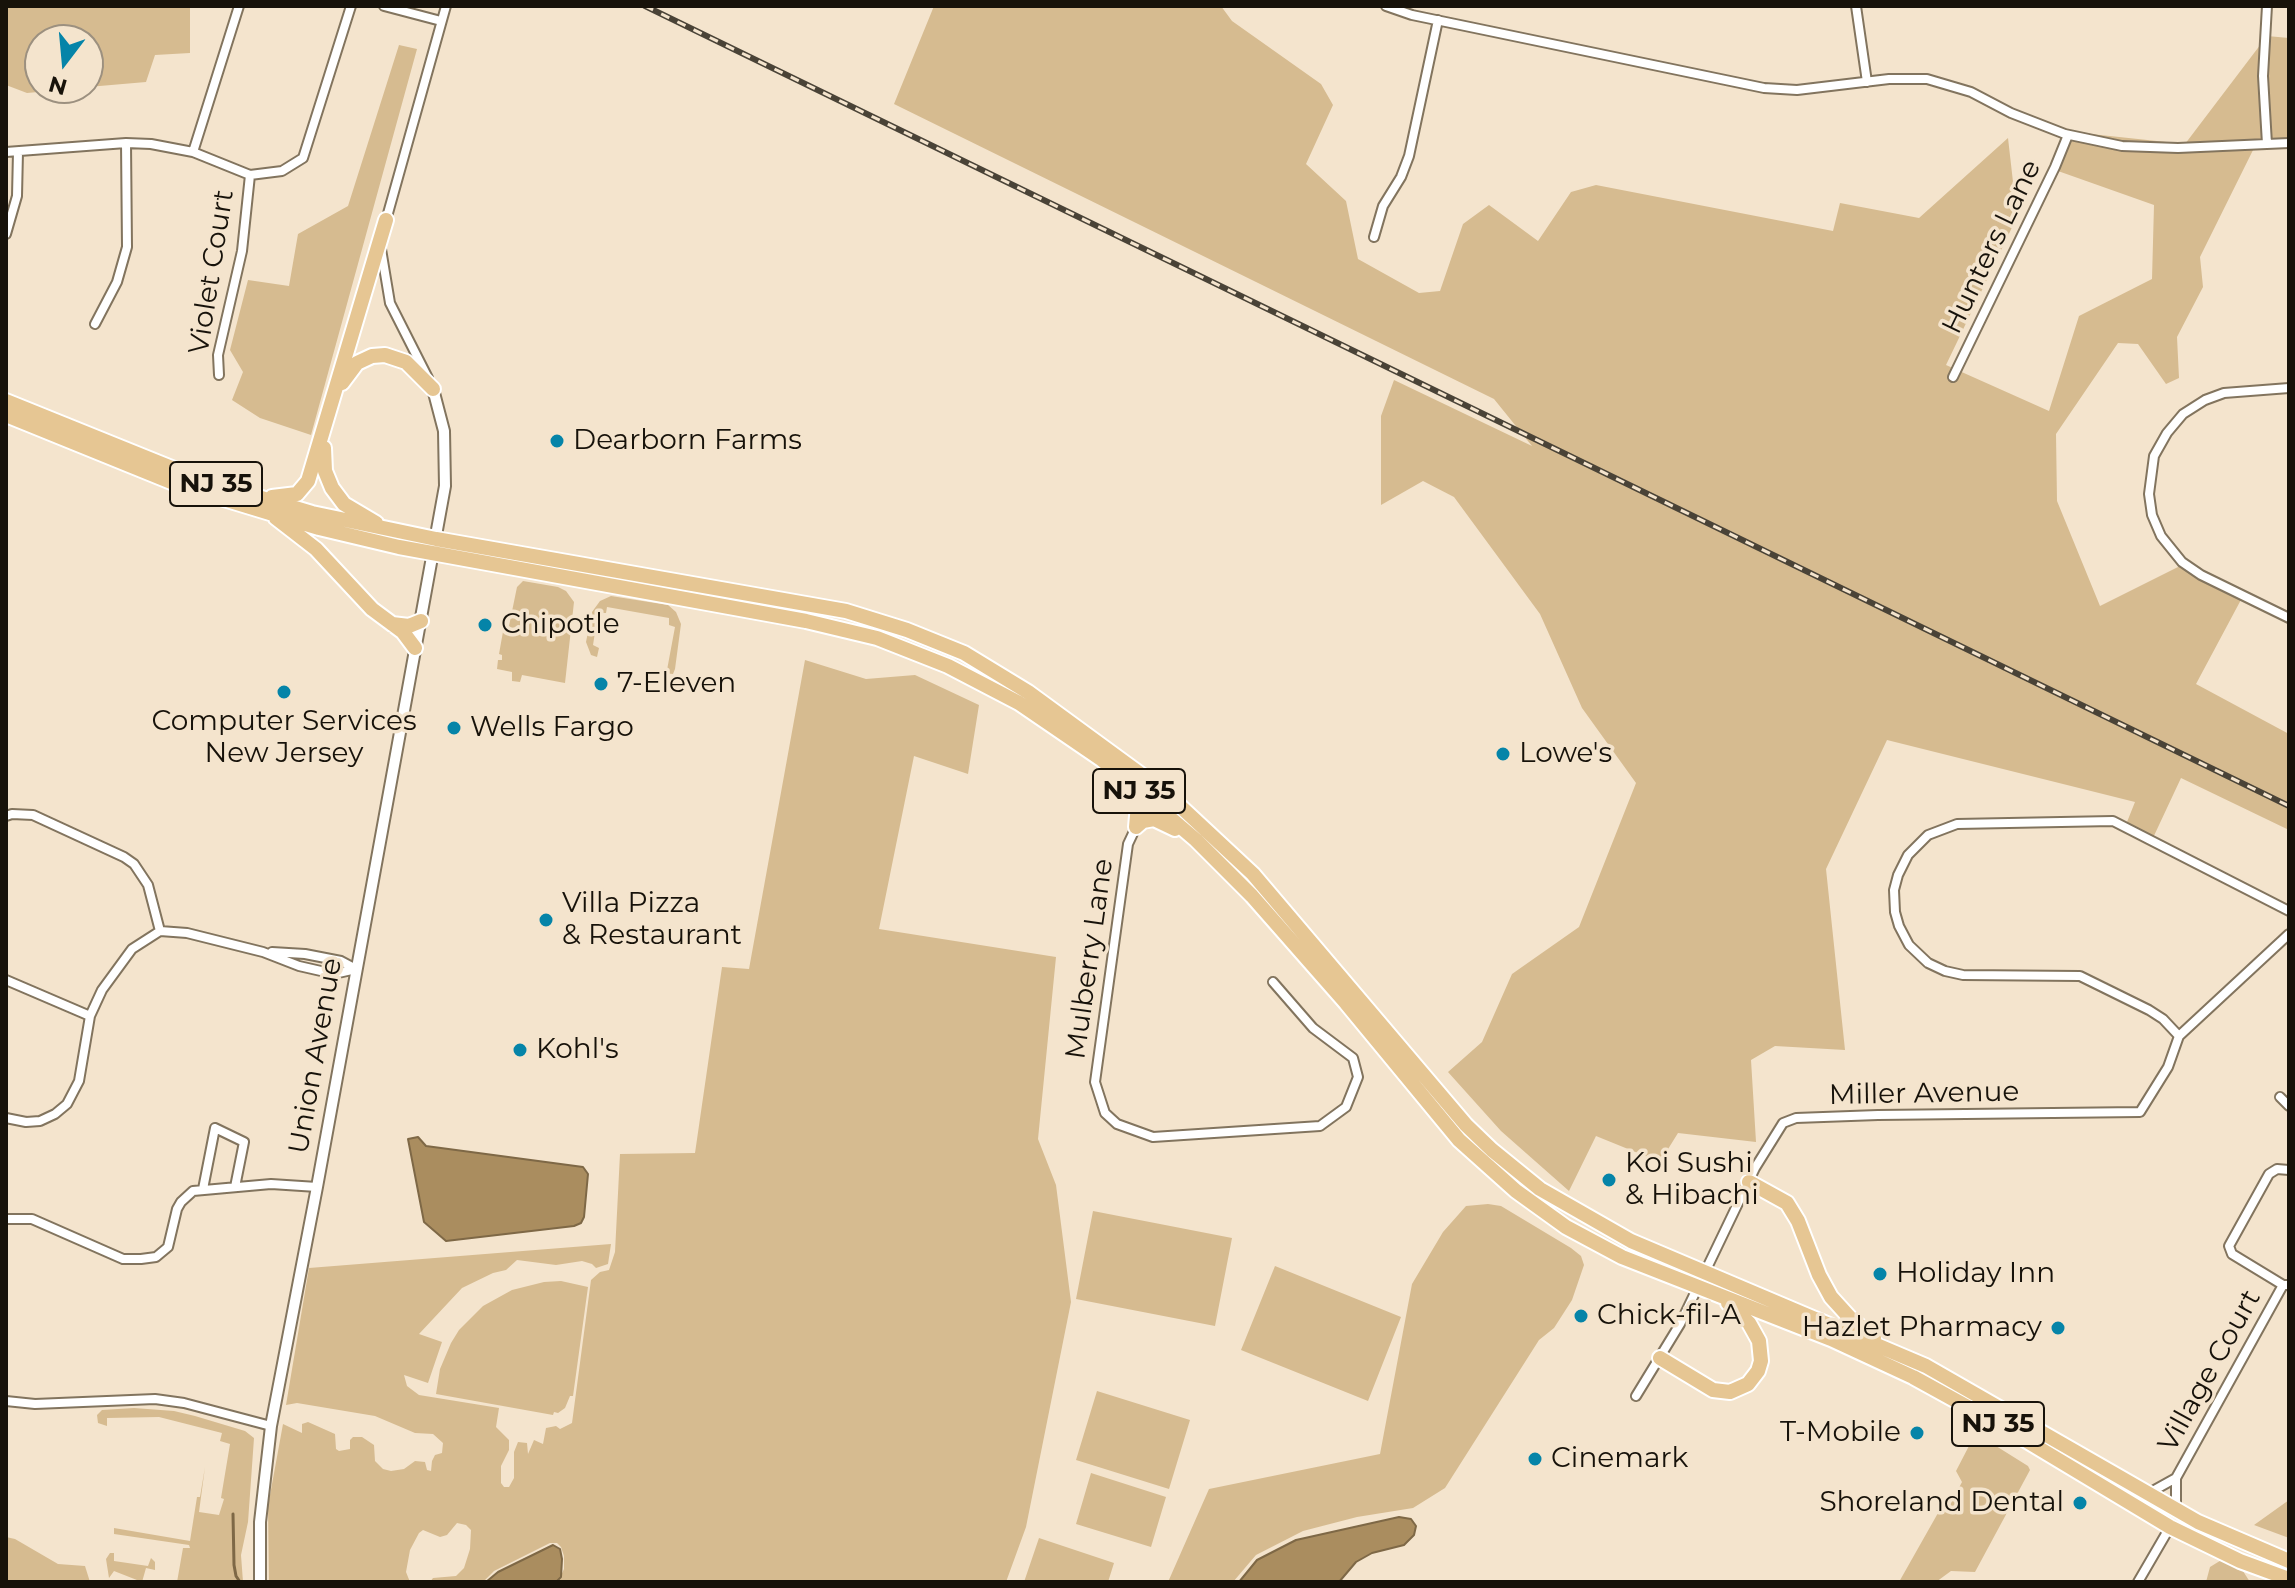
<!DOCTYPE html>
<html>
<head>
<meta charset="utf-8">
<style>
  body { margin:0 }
  #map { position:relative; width:2295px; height:1588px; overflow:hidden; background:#f4e4cd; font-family:Montserrat,sans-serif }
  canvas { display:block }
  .frame { position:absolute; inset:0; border:8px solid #17120a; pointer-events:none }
  .north { position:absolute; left:24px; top:24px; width:80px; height:80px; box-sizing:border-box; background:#f4e4cd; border:2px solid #9c907f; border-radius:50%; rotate:196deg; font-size:22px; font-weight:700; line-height:32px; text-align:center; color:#17120a }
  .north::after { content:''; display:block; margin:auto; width:28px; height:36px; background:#0584a8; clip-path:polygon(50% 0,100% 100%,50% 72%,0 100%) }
</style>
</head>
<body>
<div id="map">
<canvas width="2295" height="1588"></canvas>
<div class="frame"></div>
<div class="north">N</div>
</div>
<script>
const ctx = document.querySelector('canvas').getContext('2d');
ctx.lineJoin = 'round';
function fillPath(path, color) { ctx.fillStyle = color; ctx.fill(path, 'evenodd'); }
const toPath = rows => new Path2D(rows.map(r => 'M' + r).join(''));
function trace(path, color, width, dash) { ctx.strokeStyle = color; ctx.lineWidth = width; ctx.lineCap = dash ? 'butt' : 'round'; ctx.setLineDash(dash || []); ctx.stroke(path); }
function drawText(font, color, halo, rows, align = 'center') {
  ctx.font = font + ' Montserrat,sans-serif'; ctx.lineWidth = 7; ctx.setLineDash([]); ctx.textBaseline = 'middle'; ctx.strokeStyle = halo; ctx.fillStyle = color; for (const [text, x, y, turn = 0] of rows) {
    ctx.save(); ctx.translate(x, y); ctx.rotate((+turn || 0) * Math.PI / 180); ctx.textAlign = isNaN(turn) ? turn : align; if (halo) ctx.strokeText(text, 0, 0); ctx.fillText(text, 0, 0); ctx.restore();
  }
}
const green = toPath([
  [6,6,190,6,190,53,155,55,146,82,88,87,88,40,40,40,40,88,83,88,27,93,6,85],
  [934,6,1221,6,1232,21,1321,84,1333,105,1306,164,1346,201,1358,259,1419,293,1440,291,1463,224,1489,205,1538,241,1571,192,1596,185,1833,231,1840,203,1919,218,2008,138,2017,217,1946,365,2049,411,2079,316,2152,279,2154,205,2058,171,2072,132,2185,144,2267,36,2289,38,2289,141,2258,140,2200,257,2203,287,2177,337,2179,378,2166,384,2138,344,2118,343,2056,434,2057,501,2100,606,2188,562,2243,596,2196,684,2289,734,2289,830,2181,778,2152,840,2125,827,2135,802,1887,740,1826,869,1845,1050,1775,1046,1751,1060,1756,1142,1678,1133,1660,1162,1596,1136,1569,1191,1501,1131,1448,1072,1482,1042,1512,974,1579,927,1636,783,1582,708,1540,614,1454,497,1423,481,1381,505,1381,416,1394,380,1532,446,1494,399,894,104],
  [399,45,417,49,311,435,260,418,232,400,243,372,230,350,248,280,289,286,298,234,348,206],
  [523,581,558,587,566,591,574,602,565,683,522,675,520,682,512,681,512,672,497,669,498,660,502,660,502,655,499,654,504,626,509,626,517,587],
  [611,596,668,605,676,612,681,624,675,669,673,674,663,673,660,670,667,670,675,627,669,625,669,618,607,607,606,613,598,613,593,645,599,648,597,657,591,655,586,642,592,612,600,601],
  [805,660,866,679,915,675,979,705,968,774,914,756,879,929,1056,957,1038,1139,1056,1185,1071,1302,1026,1527,1006,1582,558,1582,564,1569,564,1556,561,1547,557,1543,550,1543,494,1571,483,1582,430,1582,433,1578,456,1576,464,1568,470,1549,471,1530,466,1525,457,1523,447,1535,440,1537,423,1530,419,1533,410,1550,406,1572,410,1582,269,1582,268,1506,283,1424,302,1433,302,1424,308,1422,335,1434,336,1449,339,1451,350,1449,350,1440,353,1437,362,1437,374,1445,375,1461,383,1469,391,1471,404,1469,415,1461,425,1462,427,1470,431,1471,432,1461,435,1455,442,1453,443,1443,433,1434,415,1433,375,1416,297,1403,286,1405,309,1268,611,1244,608,1264,596,1268,592,1264,582,1261,556,1265,517,1260,506,1270,493,1273,462,1288,419,1334,442,1342,428,1383,404,1375,407,1386,419,1395,499,1408,496,1427,509,1440,509,1450,501,1466,501,1483,504,1487,509,1487,514,1478,514,1452,518,1442,527,1443,528,1454,534,1440,543,1444,546,1428,556,1426,560,1429,572,1423,591,1280,600,1272,609,1270,615,1252,620,1154,695,1153,722,967,749,969],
  [1488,1204,1501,1206,1571,1248,1581,1256,1584,1265,1572,1300,1554,1328,1539,1340,1445,1488,1413,1508,1357,1517,1303,1531,1256,1555,1233,1582,1168,1582,1209,1489,1380,1454,1412,1284,1443,1232,1466,1206],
  [1093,1211,1232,1238,1215,1326,1076,1299],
  [1275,1266,1401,1317,1368,1401,1241,1350],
  [561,1281,588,1287,573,1396,570,1396,565,1408,558,1413,554,1412,553,1415,436,1394,440,1369,451,1343,459,1330,483,1306,512,1290,544,1282],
  [1097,1391,1190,1420,1169,1489,1076,1460],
  [134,1408,174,1411,195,1416,245,1431,254,1438,248,1522,241,1555,243,1582,177,1582,183,1548,190,1548,189,1545,114,1534,114,1528,190,1541,197,1497,200,1497,205,1467,199,1512,219,1515,224,1499,221,1498,230,1444,220,1441,222,1433,159,1417,107,1418,107,1426,98,1423,97,1415,102,1410],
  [1978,1441,1988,1441,2028,1466,2030,1470,1975,1572,1951,1571,1936,1582,1899,1582,1938,1513,1949,1507,1962,1482,1956,1471,1970,1444],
  [1091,1473,1166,1497,1151,1547,1076,1524],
  [2289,1500,2289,1538,2254,1525],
  [6,1537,15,1539,58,1564,85,1566,90,1582,6,1582],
  [1039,1538,1114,1563,1108,1582,1024,1582],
  [110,1553,114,1553,114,1561,148,1566,151,1558,155,1562,155,1570,146,1568,142,1582,114,1571,109,1578,106,1559],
  [2223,1559,2241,1568,2250,1582,2206,1582,2210,1567]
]);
const water = toPath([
  [418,1137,426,1146,583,1167,588,1174,584,1217,581,1223,574,1226,446,1241,424,1222,408,1139,418,1137],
  [1399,1517,1411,1519,1416,1526,1414,1535,1404,1545,1372,1553,1356,1562,1339,1582,1239,1582,1257,1560,1296,1540,1399,1517],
  [553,1545,560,1549,562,1559,561,1577,556,1582,486,1582,498,1572,553,1545]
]);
const stream = toPath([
  [233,1514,234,1565,236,1576,240,1582]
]);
const minor = toPath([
  [239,6,193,152,250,175,282,171,303,158,351,6],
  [384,6,441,21],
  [1386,6,1412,15,1764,88,1797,90,1889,79,1927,79,1971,92,2011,113,2065,134,2122,146,2178,148,2289,143],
  [1856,6,1867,82],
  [2267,144,2263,76,2267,6],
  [6,152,126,143,151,144,193,152],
  [385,224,446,6],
  [6,234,17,196,18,152],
  [1374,237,1383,206,1401,177,1409,156,1438,20],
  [381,249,390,303,428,378],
  [95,324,117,282,127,247,126,143],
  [219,375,218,355,242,251,250,175],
  [1953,377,2055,167,2068,135],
  [2289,388,2224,393,2205,400,2183,414,2167,433,2154,456,2149,494,2152,515,2161,536,2182,562,2201,575,2289,618],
  [6,816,12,814,33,815,124,857,134,864,148,885,160,931],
  [1136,827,1128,844,1095,1082,1105,1113,1117,1124,1153,1137,1320,1126,1346,1107,1358,1077,1353,1058,1313,1028,1273,982],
  [272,952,305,954,341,961,356,969],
  [6,980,90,1016],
  [2179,1036,2163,1019,2149,1010,2080,976,1963,975,1945,971,1928,963,1909,945,1899,926,1895,912,1894,890,1898,875,1908,855,1928,835,1957,824,2113,821,2289,911],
  [2280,1097,2289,1106],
  [6,1118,26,1122,40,1121,55,1114,67,1104,79,1081,90,1016,102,990,132,949,160,931,187,933,263,952,299,966,334,974,356,969],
  [2289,1170,2277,1169,2269,1174,2229,1246,2232,1254,2283,1285,2289,1285],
  [203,1189,215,1128,244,1142,235,1187],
  [6,1219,32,1219,123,1259,141,1259,156,1257,168,1247,177,1209,181,1202,193,1191,271,1184,317,1187],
  [1636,1396,1680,1324,1755,1168,1783,1123,1796,1118,1878,1115,2140,1112,2168,1067,2179,1036,2289,934],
  [6,1401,35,1404,155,1399,184,1403,271,1426],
  [2149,1493,2176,1478],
  [2176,1509,2176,1478,2283,1285],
  [2138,1582,2170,1527]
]);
const tertiary = toPath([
  [260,1582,260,1522,271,1426,317,1187,445,486,444,431,433,389]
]);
const trunk = toPath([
  [342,383,357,363,372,356,385,355,406,362,433,389],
  [6,401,204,481,312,513,436,539,846,611,907,630,964,653,1028,692,1166,793,1253,874,1466,1125,1492,1150,1540,1189,1631,1241,1926,1366,2198,1522,2289,1561],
  [6,415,181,486,319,528,399,547,806,621,877,638,948,666,1019,703,1101,759,1196,840,1252,896,1346,1003,1459,1140,1516,1191,1566,1227,1622,1257,1831,1339,1913,1377,2002,1426,2170,1527,2240,1561,2289,1579],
  [324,448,325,471,332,488,344,504,376,523],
  [272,497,297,494,308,481,386,220],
  [276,518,316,549,372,609,403,632,415,648],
  [392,624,409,626,421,621],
  [1127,789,1138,805,1136,827],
  [1136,827,1143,821,1154,819,1175,829],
  [1749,1182,1787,1203,1798,1221,1819,1275,1831,1297,1851,1319,1874,1338],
  [1660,1358,1713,1390,1730,1392,1748,1384,1758,1371,1761,1361,1759,1341,1749,1323,1728,1303]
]);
const rail = toPath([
  [645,6,2289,806]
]);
const markers = [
  [557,441,8,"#0584a8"],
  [485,625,8,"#0584a8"],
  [601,684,8,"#0584a8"],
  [284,692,8,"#0584a8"],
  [454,728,8,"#0584a8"],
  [1503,754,8,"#0584a8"],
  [546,920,8,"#0584a8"],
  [520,1050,8,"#0584a8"],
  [1609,1180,8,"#0584a8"],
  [1880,1274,8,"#0584a8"],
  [1581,1316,8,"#0584a8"],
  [2058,1328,8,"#0584a8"],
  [1917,1433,8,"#0584a8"],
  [1535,1459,8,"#0584a8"],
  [2080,1503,8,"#0584a8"]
];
const shields = [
  [216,484,92],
  [1139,791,92],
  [1998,1424,92]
];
const shieldNames = [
  ["NJ 35",216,484],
  ["NJ 35",1139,791],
  ["NJ 35",1998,1424]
];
const streetNames = [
  ["Hunters Lane",1992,247,-64],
  ["Violet Court",212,272,-81],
  ["Mulberry Lane",1090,959,-82],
  ["Union Avenue",316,1056,-80],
  ["Miller Avenue",1924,1094,-1],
  ["Village Court",2210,1371,-61]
];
const poiNames = [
  ["Dearborn Farms",573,441],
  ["Chipotle",501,625],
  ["7-Eleven",617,684],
  ["Computer Services",284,722,"center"],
  ["New Jersey",284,754,"center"],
  ["Wells Fargo",470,728],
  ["Lowe's",1519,754],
  ["Villa Pizza",562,904],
  ["& Restaurant",562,936],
  ["Kohl's",536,1050],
  ["Koi Sushi",1625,1164],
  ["& Hibachi",1625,1196],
  ["Holiday Inn",1896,1274],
  ["Chick-fil-A",1597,1316],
  ["Hazlet Pharmacy",2042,1328,"right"],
  ["T-Mobile",1901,1433,"right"],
  ["Cinemark",1551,1459],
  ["Shoreland Dental",2064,1503,"right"]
];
fillPath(green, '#d6bb90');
fillPath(water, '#aa8d5f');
trace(water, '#7e6846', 2);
trace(stream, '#7e6846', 3);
trace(minor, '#82745e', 12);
trace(tertiary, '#82745e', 14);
trace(trunk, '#fff', 18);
trace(minor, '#fff', 8);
trace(tertiary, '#fff', 10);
trace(trunk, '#e6c693', 14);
trace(rail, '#4a4337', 6);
trace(rail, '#f4e4cd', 3, [9]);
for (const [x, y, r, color] of markers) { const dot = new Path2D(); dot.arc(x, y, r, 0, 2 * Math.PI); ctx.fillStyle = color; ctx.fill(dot); trace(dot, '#f4e4cd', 3); }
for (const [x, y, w] of shields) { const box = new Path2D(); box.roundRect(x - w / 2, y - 22, w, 44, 6); ctx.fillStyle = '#f4e4cd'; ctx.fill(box); trace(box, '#17120a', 2); }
drawText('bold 26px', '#17120a', null, shieldNames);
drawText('28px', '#17120a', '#f4e4cd', streetNames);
drawText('28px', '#17120a', '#f4e4cd', poiNames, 'left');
</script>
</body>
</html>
